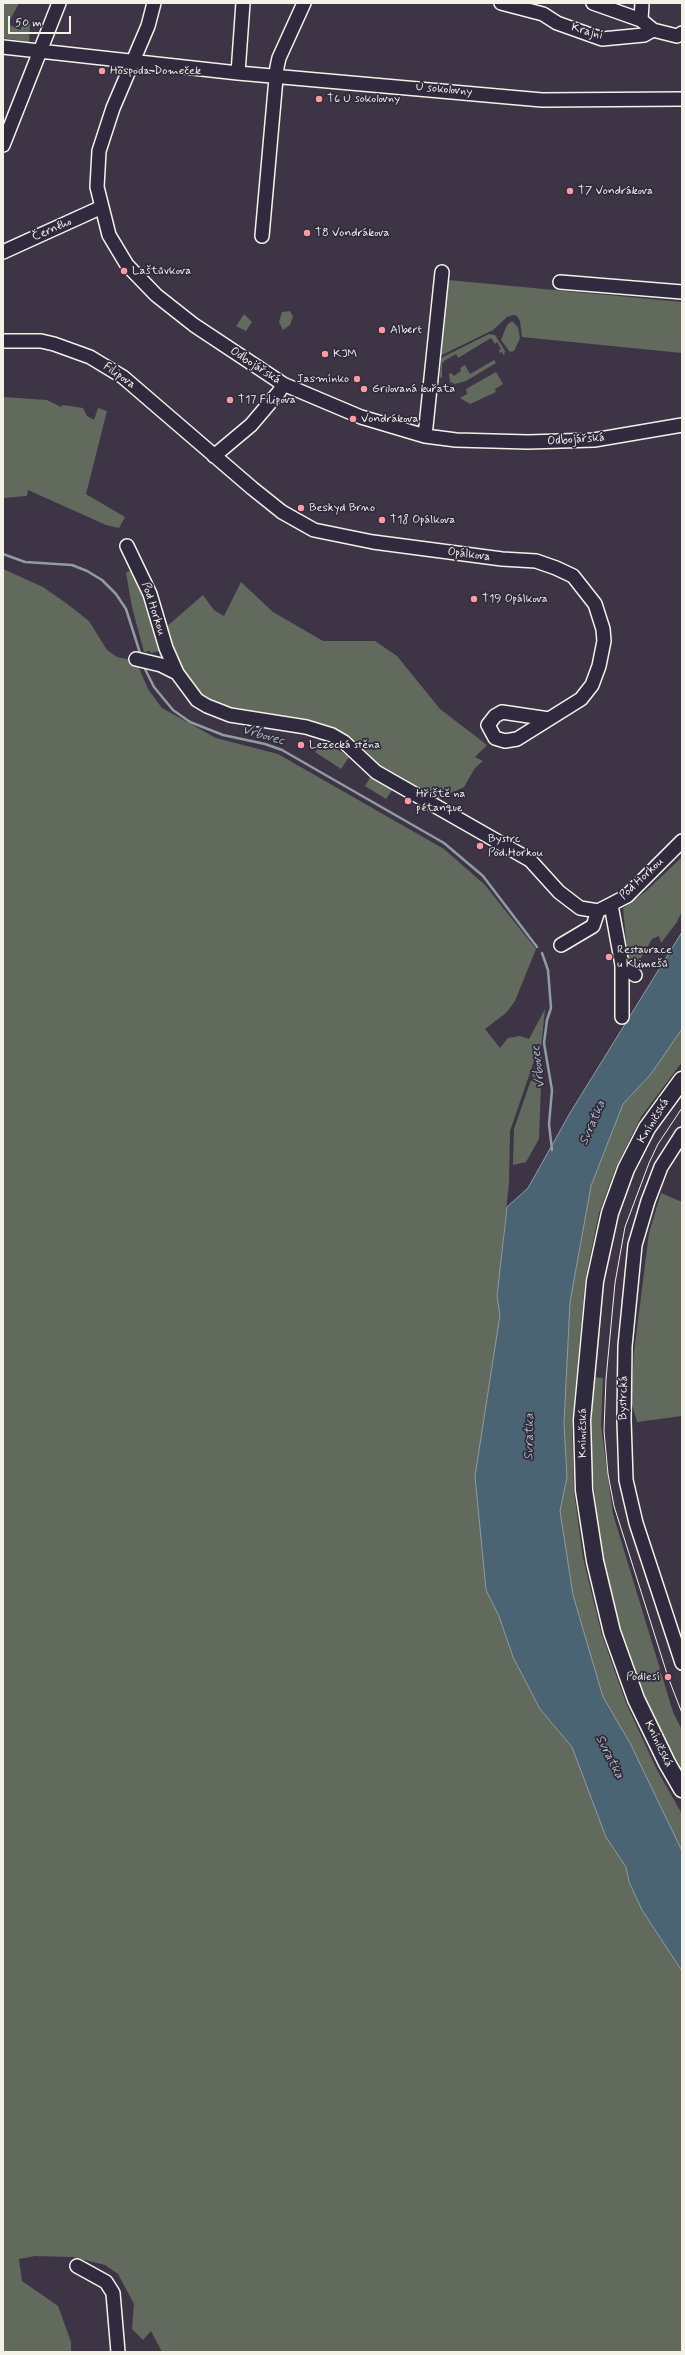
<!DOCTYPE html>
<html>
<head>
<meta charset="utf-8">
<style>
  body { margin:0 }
  #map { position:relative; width:685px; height:2355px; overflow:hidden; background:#3d3545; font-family:Mynerve,sans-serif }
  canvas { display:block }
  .frame { position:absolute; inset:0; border:4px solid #f4f1e8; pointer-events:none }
  .scale { position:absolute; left:8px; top:16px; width:63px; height:18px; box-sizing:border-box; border:2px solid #f4f1e8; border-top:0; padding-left:5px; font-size:12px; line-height:14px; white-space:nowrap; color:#f4f1e8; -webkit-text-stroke:3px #2f2a3d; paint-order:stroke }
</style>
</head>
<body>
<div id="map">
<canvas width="685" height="2355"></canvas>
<div class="frame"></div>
<div class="scale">50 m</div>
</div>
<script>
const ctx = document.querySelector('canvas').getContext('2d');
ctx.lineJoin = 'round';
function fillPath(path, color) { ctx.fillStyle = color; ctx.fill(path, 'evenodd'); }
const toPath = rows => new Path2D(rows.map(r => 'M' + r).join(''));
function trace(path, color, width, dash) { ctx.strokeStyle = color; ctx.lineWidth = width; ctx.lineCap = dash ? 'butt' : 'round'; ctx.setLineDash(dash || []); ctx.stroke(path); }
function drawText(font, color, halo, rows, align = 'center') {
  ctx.font = font + ' Mynerve,sans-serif'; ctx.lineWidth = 3.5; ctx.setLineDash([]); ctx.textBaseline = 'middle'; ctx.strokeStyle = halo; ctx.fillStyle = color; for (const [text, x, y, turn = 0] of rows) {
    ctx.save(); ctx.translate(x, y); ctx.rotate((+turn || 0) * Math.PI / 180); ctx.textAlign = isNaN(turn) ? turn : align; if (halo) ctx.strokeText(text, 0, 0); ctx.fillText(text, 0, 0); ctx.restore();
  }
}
const green = toPath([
  [3,3,19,3,8,24,20,30,25,22,30,24,29,42,3,38],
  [448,280,682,302,682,353,522,337,520,321,517,316,514,315,507,317,493,330,440,356],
  [290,311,293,317,290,325,283,330,279,322,282,312],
  [244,314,252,322,246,331,236,326],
  [512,321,518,327,520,338,514,351,510,352,501,340,507,325],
  [489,334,495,335,505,351,504,356,502,352,500,353,499,350,501,349,497,342,495,344,491,338,458,358,456,354,444,361,442,363,442,378,440,377,441,358],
  [494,360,496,363,466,381,455,384,450,382,449,374,451,373,454,376,461,371,460,368,465,365,470,374],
  [496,372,503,384,495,389,496,392,470,404,460,398,467,394,466,389],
  [3,397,47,400,61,407,63,405,83,408,87,416,94,420,98,408,107,411,86,494,125,517,119,528,106,525,28,490,27,496,3,498],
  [135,567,164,650,151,653,150,651,144,652,132,607,126,573],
  [3,569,43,587,66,603,89,621,107,650,117,657,136,661,148,689,162,708,216,738,278,754,444,849,485,885,536,949,515,1001,506,1013,485,1029,500,1048,508,1038,520,1036,529,1039,545,1009,541,1048,535,1058,510,1131,509,1183,497,1296,500,1315,475,1476,486,1590,499,1616,513,1657,540,1709,572,1747,606,1837,626,1867,629,1882,642,1910,682,1971,682,2352,162,2352,151,2331,143,2340,132,2329,134,2304,118,2274,105,2265,73,2257,35,2256,19,2259,22,2281,58,2306,71,2342,71,2352,3,2352],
  [241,582,273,612,323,641,375,641,397,656,440,709,487,745,475,757,483,761,475,768,464,787,451,793,447,790,437,801,375,765,357,747,231,711,200,695,184,679,165,628,203,595,214,610,224,616],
  [323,740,349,757,341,769,315,752],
  [371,776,393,789,386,799,365,786],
  [682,857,682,911,677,922,661,943,659,936,652,939,641,958,636,962,628,960,623,908,645,892],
  [682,1029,682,1062,641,1117,616,1167,599,1213,585,1281,572,1424,574,1492,583,1558,602,1635,626,1703,657,1770,682,1814,682,1851,630,1743,603,1697,573,1595,560,1511,567,1477,564,1424,570,1302,591,1186,623,1104,651,1074],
  [539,1057,542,1057,539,1139,526,1162,513,1165,514,1129],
  [661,1193,682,1202,682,1416,637,1422,631,1401,634,1352,649,1233],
  [594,1377,603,1378,601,1426,613,1514,673,1712,682,1730,682,1774,644,1699,618,1626,600,1552,590,1443]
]);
const water = toPath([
  [682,932,682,1029,651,1074,623,1104,591,1186,570,1302,564,1424,567,1477,560,1511,573,1595,603,1697,630,1743,682,1851,682,1971,642,1910,629,1882,626,1867,606,1837,572,1747,540,1709,513,1657,499,1616,486,1590,475,1476,500,1315,497,1296,507,1207,528,1188,570,1113,682,932]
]);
const stream = toPath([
  [3,554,25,562,72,565,87,571,102,580,116,594,126,609,141,656],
  [143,665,154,687,173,710,190,722,223,735,265,744,282,750,444,843,483,876,537,947],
  [542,953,548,970,551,1008,547,1020,544,1043,552,1090,549,1124,552,1150]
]);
const minor = toPath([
  [154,3,148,26,113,108,99,151,97,187,109,235,127,265,156,295,194,325,283,384,361,417,425,436,456,440,528,442,594,440,682,425],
  [501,3,543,14,557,23,602,39,644,35,653,30,677,36,682,33],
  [593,3,641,20,653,30],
  [641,20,642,3],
  [3,47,238,73,542,100,682,99],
  [238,73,243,3],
  [3,145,59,3],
  [262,236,277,67,279,58,304,3],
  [3,252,102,207],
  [560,282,682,292],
  [3,341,41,341,54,344,90,357,123,377,252,488,282,512,314,530,373,542,502,559,536,561,556,568,573,576,595,604,603,629,604,641,599,666,592,685,581,699,517,739,505,741,495,738,488,725,495,716,502,712,549,719],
  [425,436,442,272],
  [214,456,251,425,279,392,283,384],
  [127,546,150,594,166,648,177,673],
  [136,659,161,665,177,673,197,700,207,706,230,715,306,727,332,735,344,742,376,772,530,860,559,892,580,908,598,911,627,896,682,841],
  [611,905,622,965,622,1017],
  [561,945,593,926,598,911],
  [622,965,635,975],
  [682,1134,661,1167,648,1201,635,1245,625,1346,624,1420,626,1480,636,1523,682,1663],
  [77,2266,106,2282,113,2293,118,2352]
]);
const major = toPath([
  [682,1080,647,1128,626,1169,610,1213,595,1281,582,1420,584,1490,595,1561,612,1632,636,1699,667,1763,682,1789]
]);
const tram = toPath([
  [682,1108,658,1144,649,1163,625,1227,615,1283,606,1379,604,1431,608,1474,614,1506,668,1677,682,1713]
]);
const markers = [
  [102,71,4,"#ff9aa2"],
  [319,99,4,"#ff9aa2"],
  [570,191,4,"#ff9aa2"],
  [307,233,4,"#ff9aa2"],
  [124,271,4,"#ff9aa2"],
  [382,330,4,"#ff9aa2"],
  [325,354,4,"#ff9aa2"],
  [357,379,4,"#ff9aa2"],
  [364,389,4,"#ff9aa2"],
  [230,400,4,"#ff9aa2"],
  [353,419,4,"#ff9aa2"],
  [301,508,4,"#ff9aa2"],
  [382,520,4,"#ff9aa2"],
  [474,599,4,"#ff9aa2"],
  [301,745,4,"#ff9aa2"],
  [408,801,4,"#ff9aa2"],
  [480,846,4,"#ff9aa2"],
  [609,957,4,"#ff9aa2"],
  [668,1677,4,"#ff9aa2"]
];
const streetNames = [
  ["Krajní",587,32,16],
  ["U sokolovny",444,90,5],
  ["Černého",52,230,-24],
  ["Odbojářská",255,366,33],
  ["Filipova",119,376,35],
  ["Odbojářská",576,440,-4],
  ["Opálkova",469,555,7],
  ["Pod Horkou",153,609,72],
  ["Pod Horkou",642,879,-43],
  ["Kníničská",654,1121,-59],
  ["Bystrcká",624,1398,-89],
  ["Kníničská",583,1433,-90],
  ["Kníničská",658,1744,64]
];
const poiNames = [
  ["Hospoda Domeček",110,71],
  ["T6 U sokolovny",327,99],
  ["T7 Vondrákova",578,191],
  ["T8 Vondrákova",315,233],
  ["Laštůvkova",132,271],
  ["Albert",390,330],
  ["KJM",333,354],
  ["Jasmínko",349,379,"right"],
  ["Grilovaná kuřata",372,389],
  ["T17 Filipova",238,400],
  ["Vondrákova",361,419],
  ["Beskyd Brno",309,508],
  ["T18 Opálkova",390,520],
  ["T19 Opálkova",482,599],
  ["Lezecká stěna",309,745],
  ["Hřiště na",416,794],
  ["pétanque",416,808],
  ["Bystrc",488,839],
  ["Pod Horkou",488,853],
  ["Restaurace",617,950],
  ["u Klimešů",617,964],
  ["Podlesí",660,1677,"right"]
];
const waterNames = [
  ["Vrbovec",263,736,16],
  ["Vrbovec",539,1067,-97],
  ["Svratka",593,1123,-66],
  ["Svratka",530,1437,-89],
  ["Svratka",609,1757,63]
];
fillPath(green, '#626a5e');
fillPath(water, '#4b6473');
trace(water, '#8f9ca2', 1);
trace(stream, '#8f9ca2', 2.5);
trace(minor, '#f4f1e8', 16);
trace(major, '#f4f1e8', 19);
trace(minor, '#2f2a3d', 13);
trace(major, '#2f2a3d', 16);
trace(tram, '#f4f1e8', 1);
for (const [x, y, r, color] of markers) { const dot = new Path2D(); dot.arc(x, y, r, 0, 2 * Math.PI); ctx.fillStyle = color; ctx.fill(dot); trace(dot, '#2f2a3d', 1.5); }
drawText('12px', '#f4f1e8', '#2f2a3d', streetNames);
drawText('12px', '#f4f1e8', '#2f2a3d', poiNames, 'left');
drawText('italic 13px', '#b0b9b9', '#2f2a3d', waterNames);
</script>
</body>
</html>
